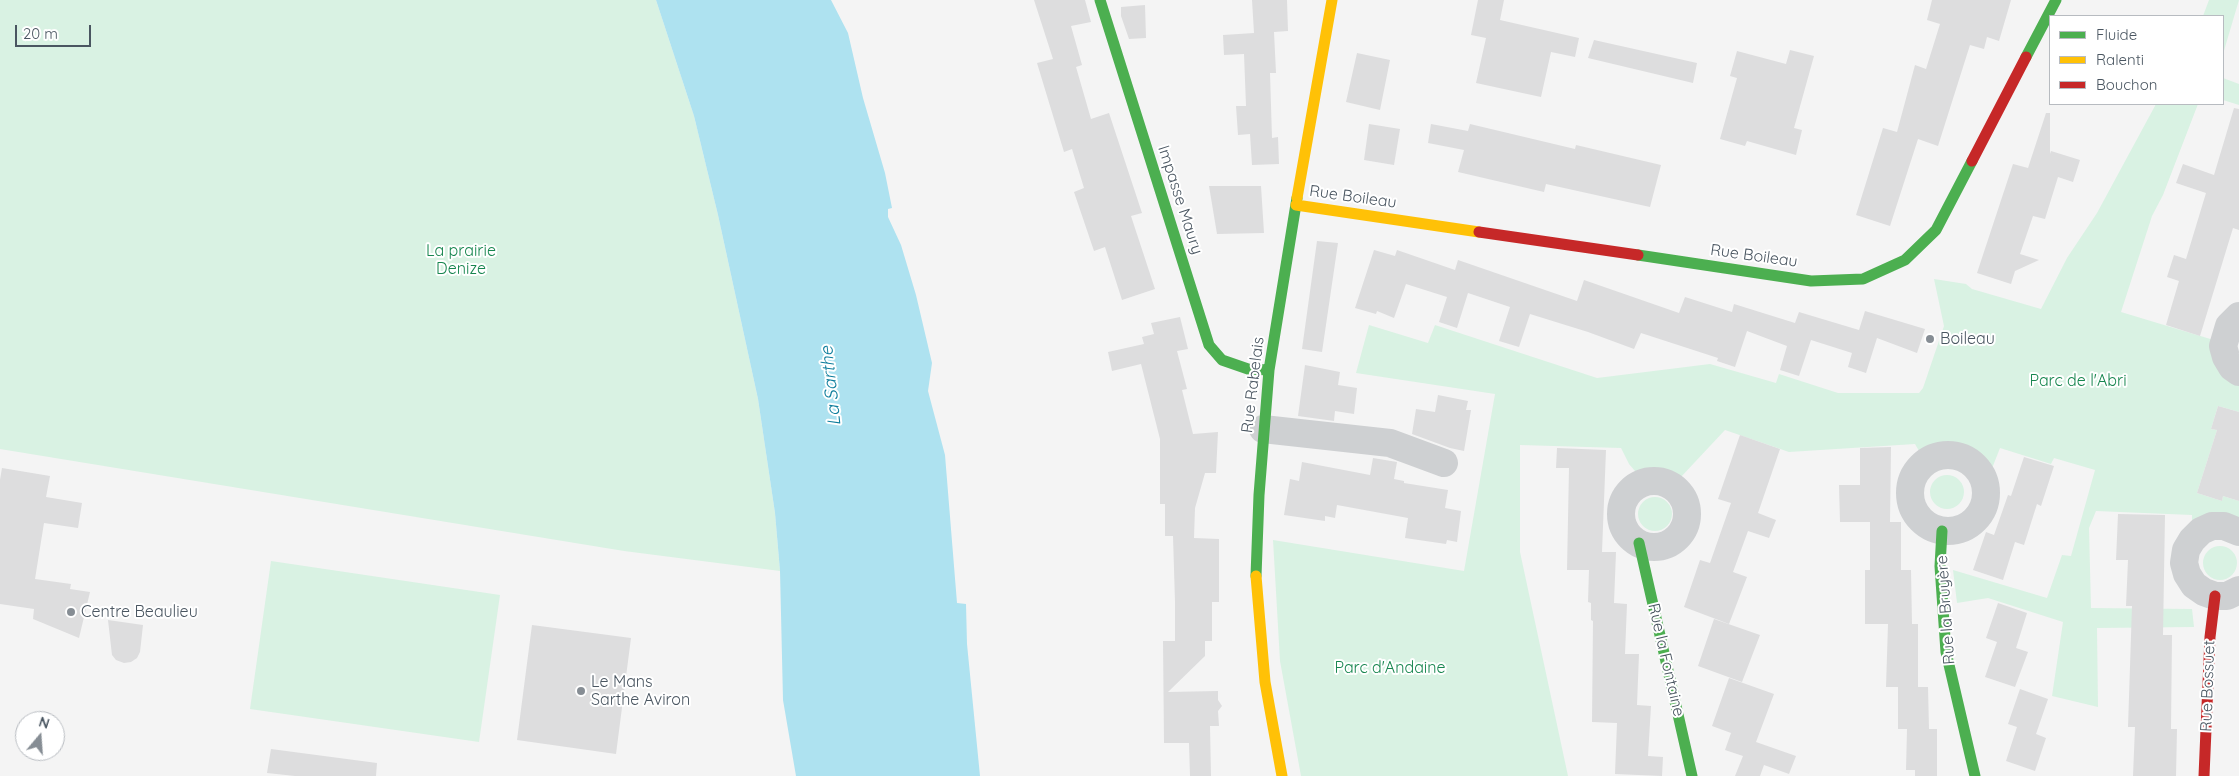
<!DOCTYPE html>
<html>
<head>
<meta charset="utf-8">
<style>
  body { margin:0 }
  #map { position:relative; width:2239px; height:776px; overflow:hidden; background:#f4f4f4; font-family:Quicksand,sans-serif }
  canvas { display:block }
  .legend { position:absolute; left:2049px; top:15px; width:175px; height:90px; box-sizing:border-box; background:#fff; border:1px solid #b7bbc0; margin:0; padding:6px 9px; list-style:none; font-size:15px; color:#4a5661 }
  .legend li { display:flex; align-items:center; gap:10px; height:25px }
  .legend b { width:25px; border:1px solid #b7bbc0 }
  .north { position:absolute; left:15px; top:711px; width:50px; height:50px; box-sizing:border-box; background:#fff; border:1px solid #b7bbc0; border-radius:50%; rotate:18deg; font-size:14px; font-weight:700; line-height:20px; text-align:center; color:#4a5661 }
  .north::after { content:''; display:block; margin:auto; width:18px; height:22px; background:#868d94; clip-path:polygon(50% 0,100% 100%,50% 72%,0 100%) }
  .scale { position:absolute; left:15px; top:25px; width:76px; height:22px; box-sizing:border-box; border:2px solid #4a5661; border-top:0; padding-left:6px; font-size:15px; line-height:18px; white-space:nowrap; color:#4a5661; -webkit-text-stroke:4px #fff; paint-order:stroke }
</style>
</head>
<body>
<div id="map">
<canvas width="2239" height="776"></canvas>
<ul class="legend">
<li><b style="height:6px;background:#4caf50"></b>Fluide</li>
<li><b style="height:6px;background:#ffc107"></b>Ralenti</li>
<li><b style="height:6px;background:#c62828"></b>Bouchon</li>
</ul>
<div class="north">N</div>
<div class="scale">20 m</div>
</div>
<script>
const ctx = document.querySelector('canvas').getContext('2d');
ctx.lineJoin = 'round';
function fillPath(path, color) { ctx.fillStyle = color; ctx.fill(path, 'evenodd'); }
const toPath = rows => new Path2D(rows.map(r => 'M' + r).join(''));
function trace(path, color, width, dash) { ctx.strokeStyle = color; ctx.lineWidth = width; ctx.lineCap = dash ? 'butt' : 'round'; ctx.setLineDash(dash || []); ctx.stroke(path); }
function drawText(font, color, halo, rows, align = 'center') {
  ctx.font = font + ' Quicksand,sans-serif'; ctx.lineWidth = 4; ctx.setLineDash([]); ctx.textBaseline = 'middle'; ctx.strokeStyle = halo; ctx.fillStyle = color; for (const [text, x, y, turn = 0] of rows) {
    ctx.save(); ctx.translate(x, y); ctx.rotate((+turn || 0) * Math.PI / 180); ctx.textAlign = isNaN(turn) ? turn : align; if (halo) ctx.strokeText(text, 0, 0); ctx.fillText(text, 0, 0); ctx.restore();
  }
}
const green = toPath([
  [0,0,656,0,694,116,718,215,758,399,775,513,780,571,624,551,0,449],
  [2209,0,2239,0,2223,54,2223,16,2203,16],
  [2223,78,2239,84,2239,105,2223,100],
  [2156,104,2198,104,2163,195,2152,216,2121,312,2217,341,2239,377,2239,412,2218,406,2211,429,2217,430,2197,493,2222,501,2223,496,2239,501,2239,530,2192,535,2192,515,2096,511,2089,528,2091,608,2192,609,2194,627,2097,628,2098,707,2052,696,2063,622,1988,598,1957,603,1953,570,2047,598,2062,555,2071,556,2095,470,2054,458,2051,464,2000,448,1989,476,1965,457,1949,453,1923,458,1915,444,1789,452,1725,430,1680,478,1640,477,1629,464,1621,448,1520,445,1520,552,1568,776,1301,776,1280,661,1273,540,1464,571,1495,394,1356,373,1369,325,1428,343,1435,325,1597,378,1710,364,1776,383,1779,374,1838,393,1919,393,1923,388,1944,326,1934,279,1966,284,1972,289,2041,309,2067,258,2097,213],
  '1930 492a17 17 0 1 1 34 0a17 17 0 1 1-34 0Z',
  '1638 514a17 17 0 1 1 34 0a17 17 0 1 1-34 0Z',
  '2203 563a17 17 0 1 1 34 0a17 17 0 1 1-34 0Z',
  [271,561,500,595,479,742,250,709]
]);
const water = toPath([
  [656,0,831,0,848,33,863,98,885,173,892,208,888,209,888,217,901,245,916,295,932,363,928,391,945,455,957,603,966,604,967,644,980,776,796,776,783,700,780,571,775,513,758,399,718,215,694,116]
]);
const building = toPath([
  [1034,0,1085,0,1091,22,1071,26,1082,65,1076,67,1091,119,1109,113,1142,213,1131,216,1155,289,1122,300,1105,247,1094,251,1074,192,1084,188,1072,149,1064,152,1037,63,1053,59],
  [1252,0,1287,0,1288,31,1274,32,1276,73,1270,73,1272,138,1278,137,1279,164,1252,165,1250,134,1238,135,1236,106,1246,106,1244,54,1224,55,1223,35,1254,33],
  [1478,0,1504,0,1500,20,1579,38,1575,57,1551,52,1541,97,1476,83,1486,38,1471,35],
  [1932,0,2011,0,1999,41,1987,37,1984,49,1970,45,1938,146,1918,139,1890,226,1856,215,1883,128,1897,132,1915,65,1926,69,1940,24,1927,20],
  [1145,5,1146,38,1129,39,1121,16,1121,7],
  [1594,40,1697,63,1693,83,1588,58],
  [1790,50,1814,56,1794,128,1802,130,1796,155,1747,141,1745,146,1720,139,1737,78,1730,76,1737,51,1786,64],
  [1357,53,1390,60,1380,110,1346,102],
  [2234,108,2239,109,2239,230,2233,228,2200,336,2166,325,2179,281,2167,277,2174,255,2186,259,2206,193,2176,183,2183,164,2214,175],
  [2046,113,2050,113,2050,154,2051,151,2080,160,2073,182,2058,177,2045,219,2033,216,2020,254,2039,260,2015,271,2011,284,1977,273,2013,164,2028,168],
  [1369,124,1400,129,1394,165,1364,160],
  [1431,124,1468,131,1470,124,1575,149,1576,145,1661,165,1650,207,1546,184,1544,192,1458,172,1464,150,1428,143],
  [1209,186,1261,186,1264,233,1217,234],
  [1317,241,1338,243,1322,352,1302,349],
  [1374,250,1395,256,1397,250,1455,270,1458,260,1577,301,1584,280,1679,313,1685,297,1732,312,1734,304,1795,323,1799,312,1859,330,1865,311,1925,329,1917,353,1877,338,1866,373,1848,367,1852,353,1811,340,1799,376,1780,370,1787,346,1747,331,1735,367,1717,361,1718,358,1641,333,1634,349,1588,332,1530,314,1519,347,1499,341,1510,307,1468,293,1457,328,1439,322,1447,297,1406,284,1394,318,1377,311,1376,314,1355,308],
  [1180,317,1188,349,1177,351,1187,389,1182,390,1193,434,1218,432,1216,473,1205,473,1195,508,1194,538,1219,539,1219,602,1212,602,1212,641,1205,641,1205,656,1168,692,1218,691,1218,700,1222,706,1218,711,1219,726,1210,726,1211,776,1190,776,1189,743,1164,743,1163,641,1175,641,1175,602,1173,536,1165,536,1165,504,1160,504,1160,439,1141,364,1112,371,1108,352,1144,344,1142,337,1154,334,1151,323],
  [1305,365,1340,372,1338,385,1357,388,1354,414,1335,411,1334,421,1298,416],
  [1438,395,1468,401,1466,410,1471,410,1464,451,1450,448,1412,434,1416,409,1435,412],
  [2218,406,2239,412,2239,501,2223,496,2222,501,2197,493,2217,430,2211,429],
  [1740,435,1780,449,1758,513,1776,520,1769,538,1748,531,1733,572,1747,577,1729,624,1684,607,1700,560,1710,563,1731,503,1718,499],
  [1891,447,1890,522,1901,522,1901,570,1911,570,1912,624,1918,624,1918,687,1928,687,1929,729,1937,729,1937,776,1915,776,1915,770,1906,770,1907,729,1898,729,1898,687,1886,687,1888,624,1865,624,1865,570,1870,570,1870,522,1840,522,1839,485,1860,485,1860,448],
  [1557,448,1606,450,1602,552,1616,552,1614,603,1627,604,1625,654,1639,654,1637,705,1651,706,1648,756,1663,757,1662,776,1615,774,1617,723,1592,722,1593,621,1591,620,1591,603,1588,602,1589,570,1567,570,1569,468,1556,468],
  [2024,457,2054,466,2041,506,2037,504,2024,545,2015,542,2003,580,1973,570,1986,532,1994,535,2008,495,2011,496],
  [1373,458,1397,462,1394,479,1404,481,1404,483,1448,490,1445,508,1461,511,1457,542,1447,540,1446,544,1405,538,1408,518,1337,505,1335,518,1325,516,1325,521,1284,515,1290,479,1299,481,1302,462,1370,475],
  [2,468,50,476,46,497,82,503,78,528,44,523,35,579,71,584,70,589,90,592,79,638,33,619,34,609,0,604,0,480],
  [2118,514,2165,515,2163,635,2172,635,2171,729,2177,729,2176,776,2133,776,2135,727,2128,727,2132,606,2126,606,2128,560,2116,560],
  [1998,603,2027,613,2016,648,2028,652,2015,687,1985,677,1997,642,1986,638],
  [1714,619,1760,635,1742,682,1698,666],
  [108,620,143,625,140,652,137,658,131,662,124,663,116,660,112,655],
  [532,625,631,638,616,754,517,740],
  [1729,678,1774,694,1756,742,1796,756,1789,774,1764,765,1760,776,1735,776,1743,756,1725,750,1731,733,1742,737,1712,726],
  [2020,689,2048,699,2036,734,2046,738,2035,771,2006,761,2017,727,2008,724],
  [271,749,377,763,376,776,295,776,267,773]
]);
const street = toPath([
  [2239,316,2229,326,2223,346,2226,357,2232,367,2239,372],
  [1263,429,1390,443,1444,463],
  '1910 493a38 38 0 1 1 76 0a38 38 0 1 1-76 0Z',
  '1621 514a33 33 0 1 1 66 0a33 33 0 1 1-66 0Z',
  [2239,532,2224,526,2212,526,2201,531,2192,540,2186,550,2184,563,2187,574,2194,585,2204,592,2215,596,2227,596,2239,590]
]);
const fast = toPath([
  [1100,0,1209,345,1222,360,1248,369,1269,370],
  [2026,57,2056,0],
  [1638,255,1811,281,1863,279,1905,260,1936,230,1972,161],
  [1942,531,1940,566,1946,652,1975,776],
  [1639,543,1692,776],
  [1256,576,1259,495,1269,370,1297,198]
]);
const slow = toPath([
  [1297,198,1332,0],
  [1296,205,1479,232],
  [1256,576,1265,682,1282,776]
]);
const jam = toPath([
  [1972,161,2026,57],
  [1479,232,1638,255],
  [2204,776,2210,637,2215,596]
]);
const markers = [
  [1930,339,5,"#868d94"],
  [71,612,5,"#868d94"],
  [581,691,5,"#868d94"]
];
const streetNames = [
  ["Rue Boileau",1353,197,8],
  ["Impasse Maury",1180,200,72],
  ["Rue Boileau",1754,256,8],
  ["Rue Rabelais",1253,385,-83],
  ["Rue la Bruyère",1946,610,-94],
  ["Rue la Fontaine",1666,660,77],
  ["Rue Bossuet",2208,686,-88]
];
const parkNames = [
  ["La prairie",461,251],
  ["Denize",461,269],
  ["Parc de l'Abri",2078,381],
  ["Parc d'Andaine",1390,668]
];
const poiNames = [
  ["Boileau",1940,339],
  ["Centre Beaulieu",81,612],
  ["Le Mans",591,682],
  ["Sarthe Aviron",591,700]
];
const waterNames = [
  ["La Sarthe",831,386,-96]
];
fillPath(green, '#d9f2e3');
fillPath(water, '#aee2f0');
fillPath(building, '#ddddde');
trace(street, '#ced0d2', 28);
trace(fast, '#4caf50', 11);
trace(slow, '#ffc107', 11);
trace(jam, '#c62828', 11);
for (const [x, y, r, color] of markers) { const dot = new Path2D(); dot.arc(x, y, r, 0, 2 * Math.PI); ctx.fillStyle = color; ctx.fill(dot); trace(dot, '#fff', 2); }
drawText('16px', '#4a5661', '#fff', streetNames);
drawText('16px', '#17864f', '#fff', parkNames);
drawText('16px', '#4a5661', '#fff', poiNames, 'left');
drawText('italic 18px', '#0c7c9b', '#fff', waterNames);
</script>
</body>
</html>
